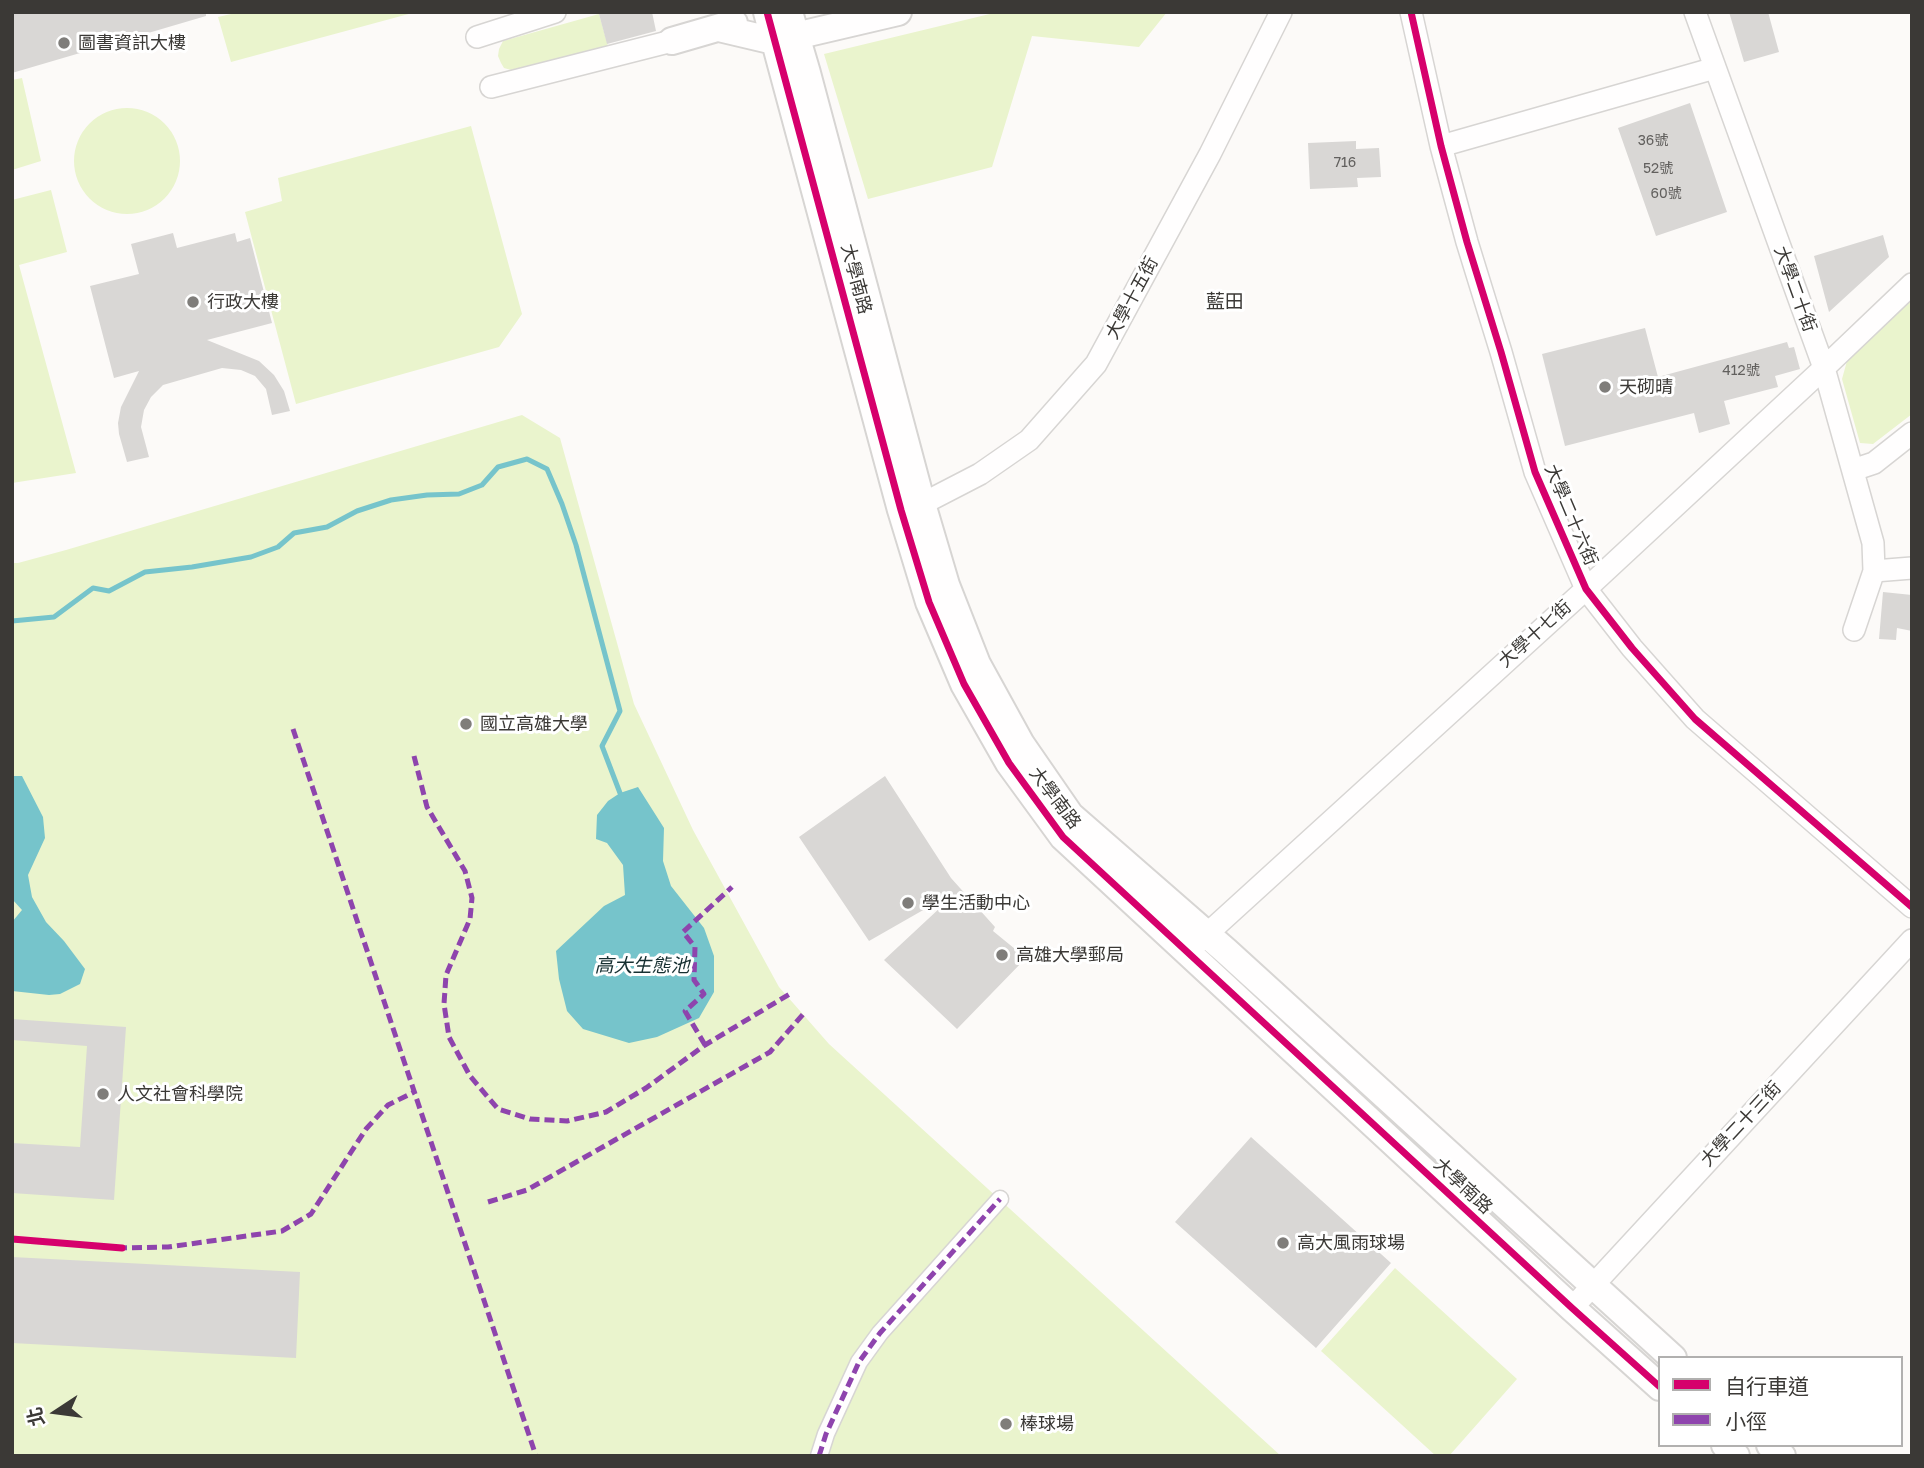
<!DOCTYPE html>
<html>
<head>
<meta charset="utf-8">
<style>
  body { margin:0 }
  #map { position:relative; width:1924px; height:1468px; overflow:hidden; background:#fcfaf8; font-family:"Golos Text","Noto Sans TC",sans-serif }
  canvas { display:block }
  .frame { position:absolute; inset:0; border:14px solid #3b3936; pointer-events:none }
  .legend { position:absolute; left:1658px; top:1356px; width:245px; height:91px; box-sizing:border-box; background:#fff; border:2px solid #b1b0af; margin:0; padding:9px 12px; list-style:none; font-size:21px; color:#3b3936 }
  .legend li { display:flex; align-items:center; gap:14px; height:35px }
  .legend b { width:35px; border:2px solid #b1b0af }
  .north { position:absolute; left:21px; top:1377px; width:70px; height:70px; -webkit-text-stroke:5px #fff; paint-order:stroke; rotate:257deg; font-size:19px; font-weight:700; line-height:28px; text-align:center; color:#3b3936 }
  .north::after { content:''; display:block; margin:auto; width:24px; height:32px; background:#3b3936; clip-path:polygon(50% 0,100% 100%,50% 72%,0 100%) }
</style>
</head>
<body>
<div id="map">
<canvas width="1924" height="1468"></canvas>
<div class="frame"></div>
<ul class="legend">
<li><b style="height:9px;background:#d6006c"></b>自行車道</li>
<li><b style="height:9px;background:#8e44ad"></b>小徑</li>
</ul>
<div class="north">北</div>
</div>
<script>
const ctx = document.querySelector('canvas').getContext('2d');
ctx.lineJoin = 'round';
function fillPath(path, color) { ctx.fillStyle = color; ctx.fill(path, 'evenodd'); }
const toPath = rows => new Path2D(rows.map(r => 'M' + r).join(''));
function trace(path, color, width, dash) { ctx.strokeStyle = color; ctx.lineWidth = width; ctx.lineCap = dash ? 'butt' : 'round'; ctx.setLineDash(dash || []); ctx.stroke(path); }
function drawText(font, color, halo, rows, align = 'center') {
  ctx.font = font + ' "Golos Text","Noto Sans TC",sans-serif'; ctx.lineWidth = 6; ctx.setLineDash([]); ctx.textBaseline = 'middle'; ctx.strokeStyle = halo; ctx.fillStyle = color; for (const [text, x, y, turn = 0] of rows) {
    ctx.save(); ctx.translate(x, y); ctx.rotate((+turn || 0) * Math.PI / 180); ctx.textAlign = isNaN(turn) ? turn : align; if (halo) ctx.strokeText(text, 0, 0); ctx.fillText(text, 0, 0); ctx.restore();
  }
}
const green = toPath([
  [231,12,416,12,231,62,218,17,231,14],
  [998,12,1167,12,1139,47,1032,36,992,167,868,199,824,54],
  [599,14,608,46,511,70,504,68,501,63,498,56,499,49,503,41],
  [22,78,41,161,12,170,12,80],
  '74 161a53 53 0 1 1 106 0a53 53 0 1 1-106 0Z',
  [471,126,522,314,499,347,296,404,245,212,282,201,278,178],
  [51,190,67,252,19,265,76,473,12,483,12,200],
  [1912,300,1912,414,1873,444,1860,443,1842,379,1847,361],
  [522,415,560,438,634,704,693,830,779,987,829,1044,1281,1456,12,1456,12,563,18,563,66,550],
  [1395,1268,1517,1379,1449,1456,1436,1456,1321,1351]
]);
const water = toPath([
  [12,776,22,776,43,817,45,838,28,875,32,897,46,922,64,941,85,969,80,984,60,994,49,995,12,991,12,922,22,910,12,899],
  [638,787,664,828,663,861,671,886,704,928,714,956,714,992,699,1018,657,1037,629,1043,583,1029,567,1011,559,979,556,951,604,906,625,895,623,865,607,843,596,839,597,815,608,801,620,793]
]);
const stream = toPath([
  [12,621,54,617,93,588,109,591,145,572,192,567,251,557,278,547,294,533,327,527,357,511,391,500,427,495,459,494,482,485,498,467,527,459,547,469,562,504,576,545,620,711,602,746,620,793]
]);
const building = toPath([
  [12,12,206,12,206,16,12,73],
  [608,12,652,12,656,31,607,44,599,14],
  [1729,12,1768,12,1779,52,1744,62],
  [1690,103,1727,212,1656,236,1618,128],
  [1356,141,1356,149,1379,148,1381,177,1357,178,1358,187,1310,189,1308,143],
  [173,233,177,248,235,233,237,242,250,238,272,323,207,340,259,361,274,375,284,391,290,411,272,415,266,389,255,376,241,370,222,368,163,385,151,397,144,410,141,427,149,457,127,462,119,434,118,423,121,407,139,371,114,378,90,286,139,274,131,244],
  [1883,235,1889,257,1829,312,1814,256],
  [1645,328,1658,377,1787,342,1789,348,1794,347,1800,369,1775,376,1778,387,1724,401,1730,424,1699,433,1694,413,1565,446,1542,354],
  [1883,592,1912,595,1912,631,1897,628,1896,640,1879,639],
  [885,776,951,878,995,927,993,931,1026,958,957,1029,884,960,942,906,939,901,869,941,799,837],
  [12,1019,126,1027,114,1200,12,1193,12,1143,80,1147,87,1046,12,1040],
  [1251,1137,1391,1263,1316,1348,1175,1222],
  [12,1257,300,1272,296,1358,12,1343]
]);
const pedestrian = toPath([
  [819,1456,826,1434,859,1362,880,1333,1000,1199]
]);
const minor = toPath([
  [1411,12,1441,146,1467,242,1501,352,1535,472,1586,589,1632,648,1695,719,1912,907],
  [1695,12,1824,368,1873,543,1874,571,1854,630],
  [477,37,555,12],
  [491,87,672,41],
  [1441,146,1715,68],
  [1853,470,1874,463,1912,433],
  [907,508,922,504,980,474,1029,440,1096,364,1210,154,1281,12],
  [1874,571,1912,568],
  [1196,944,1586,589,1824,368,1912,284],
  [1572,1308,1912,940]
]);
const tertiary = toPath([
  [767,12,901,510,929,602,964,684,1009,763,1063,837,1572,1308,1660,1387],
  [789,12,807,73,922,504,946,585,977,664,1021,744,1070,815,1226,951,1673,1358],
  [719,28,774,41,898,12],
  [672,41,734,23],
  [1725,1445,1736,1456],
  [1770,1445,1782,1456]
]);
const quiet = toPath([
  [293,729,536,1456],
  [414,756,427,807,465,871,472,898,470,919,446,975,444,1004,449,1037,470,1076,498,1109,530,1119,567,1121,606,1112,646,1088,705,1045,793,992],
  [705,1045,685,1011,704,994,694,980,695,947,683,932,732,887],
  [488,1202,527,1190,770,1052,805,1012],
  [117,1248,168,1247,282,1231,311,1214,366,1129,388,1105,414,1092],
  [819,1456,826,1434,859,1362,880,1333,1000,1199]
]);
const cycleway = toPath([
  [767,12,901,510,929,602,964,684,1009,763,1063,837,1572,1308,1660,1387],
  [1411,12,1441,146,1467,242,1501,352,1535,472,1586,589,1632,648,1695,719,1912,907],
  [12,1239,122,1248]
]);
const markers = [
  [64,43,7,"#7f7d7a"],
  [193,302,7,"#7f7d7a"],
  [1605,387,7,"#7f7d7a"],
  [466,724,7,"#7f7d7a"],
  [908,903,7,"#7f7d7a"],
  [1002,955,7,"#7f7d7a"],
  [103,1094,7,"#7f7d7a"],
  [1283,1243,7,"#7f7d7a"],
  [1006,1424,7,"#7f7d7a"]
];
const numberNames = [
  ["36號",1653,141],
  ["716",1345,163],
  ["52號",1658,169],
  ["60號",1666,194],
  ["412號",1741,371]
];
const poiNames = [
  ["圖書資訊大樓",78,43],
  ["行政大樓",207,302],
  ["天砌晴",1619,387],
  ["國立高雄大學",480,724],
  ["學生活動中心",922,903],
  ["高雄大學郵局",1016,955],
  ["人文社會科學院",117,1094],
  ["高大風雨球場",1297,1243],
  ["棒球場",1020,1424]
];
const streetNames = [
  ["大學南路",856,279,75],
  ["大學二十街",1795,289,70],
  ["大學十五街",1132,298,-62],
  ["大學二十六街",1571,515,67],
  ["大學十七街",1535,634,-42],
  ["大學南路",1055,798,53],
  ["大學二十三街",1741,1124,-47],
  ["大學南路",1463,1186,43]
];
const neighbourhoodNames = [
  ["藍田",1225,302]
];
const waterNames = [
  ["高大生態池",642,966]
];
fillPath(green, '#eaf4cd');
fillPath(water, '#76c4cb');
trace(stream, '#76c4cb', 5);
fillPath(building, '#d9d7d5');
trace(pedestrian, '#d7d5d3', 19);
trace(minor, '#d7d5d3', 24);
trace(tertiary, '#d7d5d3', 30);
trace(pedestrian, '#fffefe', 16);
trace(minor, '#fffefe', 21);
trace(tertiary, '#fffefe', 26);
trace(quiet, '#8e44ad', 5, [10, 5]);
trace(cycleway, '#d6006c', 7);
for (const [x, y, r, color] of markers) { const dot = new Path2D(); dot.arc(x, y, r, 0, 2 * Math.PI); ctx.fillStyle = color; ctx.fill(dot); trace(dot, '#fff', 2.5); }
drawText('14px', '#62605e', null, numberNames);
drawText('18px', '#3b3936', '#fff', poiNames, 'left');
drawText('18px', '#3b3936', '#fff', streetNames);
drawText('19px', '#3b3936', '#fff', neighbourhoodNames);
drawText('italic 19px', '#162f31', '#fff', waterNames);
</script>
</body>
</html>
